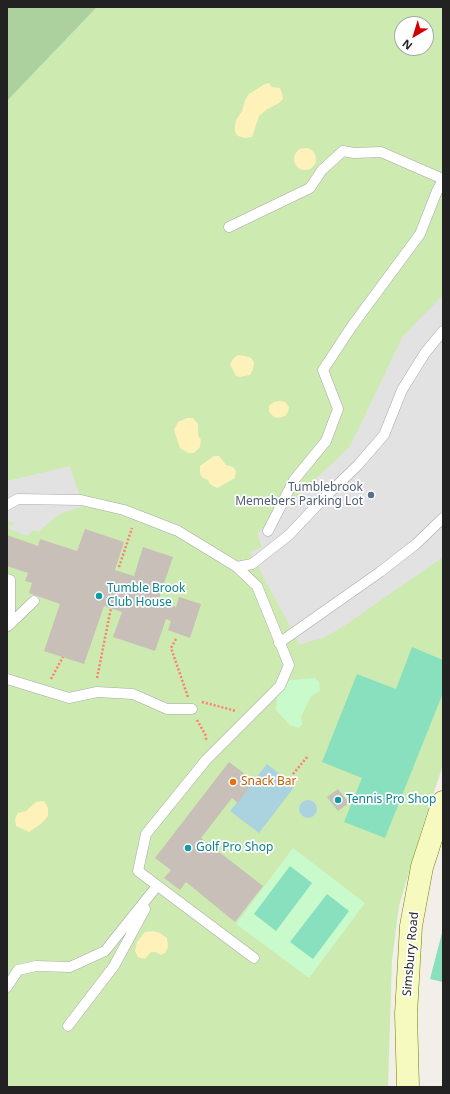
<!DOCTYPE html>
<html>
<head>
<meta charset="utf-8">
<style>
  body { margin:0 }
  #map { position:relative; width:450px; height:1094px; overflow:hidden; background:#f2efe9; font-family:"Noto Sans",sans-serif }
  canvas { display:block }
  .frame { position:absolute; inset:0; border:8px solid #222; pointer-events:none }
  .north { position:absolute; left:394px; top:16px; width:40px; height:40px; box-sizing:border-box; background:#fff; border:1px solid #a7a7a7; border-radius:50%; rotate:218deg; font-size:11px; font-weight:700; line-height:16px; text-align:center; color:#222 }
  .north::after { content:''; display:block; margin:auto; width:14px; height:18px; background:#d40000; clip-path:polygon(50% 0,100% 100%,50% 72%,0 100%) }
</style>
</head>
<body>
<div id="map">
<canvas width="450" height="1094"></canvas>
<div class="frame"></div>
<div class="north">N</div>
</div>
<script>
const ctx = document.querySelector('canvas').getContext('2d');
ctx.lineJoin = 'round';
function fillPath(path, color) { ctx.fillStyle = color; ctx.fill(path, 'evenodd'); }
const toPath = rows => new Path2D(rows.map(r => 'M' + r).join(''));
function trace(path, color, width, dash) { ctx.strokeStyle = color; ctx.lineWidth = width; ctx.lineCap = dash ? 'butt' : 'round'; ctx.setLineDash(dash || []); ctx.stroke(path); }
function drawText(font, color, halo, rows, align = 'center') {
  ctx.font = font + ' "Noto Sans",sans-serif'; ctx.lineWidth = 3.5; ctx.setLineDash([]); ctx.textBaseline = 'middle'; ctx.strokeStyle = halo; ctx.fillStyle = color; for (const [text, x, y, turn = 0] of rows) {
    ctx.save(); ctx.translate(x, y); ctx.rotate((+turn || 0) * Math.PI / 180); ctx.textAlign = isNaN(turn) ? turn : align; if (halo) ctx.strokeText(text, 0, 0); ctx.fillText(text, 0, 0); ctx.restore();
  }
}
const grass = toPath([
  [97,7,443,7,443,765,423,825,399,906,392,960,388,1087,7,1087,7,101],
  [402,24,426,24,426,48,402,48]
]);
const forest = toPath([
  [7,7,97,7,7,101]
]);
const sand = toPath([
  [269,83,272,87,280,88,282,93,283,99,279,103,266,110,259,116,252,137,245,138,238,136,235,132,235,126,236,120,242,111,245,100,249,94,265,84],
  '294 159a11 11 0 1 1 22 0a11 11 0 1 1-22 0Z',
  [238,355,245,356,251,358,254,362,253,369,250,375,240,377,236,376,230,364,234,358],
  [280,401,285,402,289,407,288,412,285,416,278,418,274,417,269,412,269,406,274,402],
  [187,418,193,418,198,424,198,435,201,440,200,447,194,453,188,453,180,448,174,430,178,422],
  [214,456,219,456,226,465,233,467,236,471,235,478,217,488,210,484,208,480,203,478,200,474,200,466],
  [44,801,48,808,48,816,41,824,29,832,16,826,15,819,18,813,26,811,36,802],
  [153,931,160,933,167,938,168,947,165,953,161,955,156,952,151,952,145,959,138,957,135,951,137,942,145,932]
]);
const park = toPath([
  [315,678,319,682,320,691,311,696,301,717,302,724,299,728,290,725,276,710,277,697,290,680],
  [293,848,365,903,309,978,236,924]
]);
const pitch = toPath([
  [412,647,443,660,443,693,385,838,344,822,362,778,322,762,357,674,396,689],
  [290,866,312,883,276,931,254,914],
  [327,894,349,911,313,959,290,942],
  [443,929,443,982,430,979]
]);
const parking = toPath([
  [443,295,443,557,344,626,324,638,310,641,300,645,250,552,262,547,257,534,341,455,350,446,403,336],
  [70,466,83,506,58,515,38,532,33,530,28,536,7,528,15,523,7,521,7,481]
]);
const water = toPath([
  [267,764,295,786,259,833,230,811],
  '299 809a9 9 0 1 1 18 0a9 9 0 1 1-18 0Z'
]);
const building = toPath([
  [85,529,124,542,115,570,134,576,143,547,173,557,158,601,176,607,179,597,201,604,190,638,168,630,171,621,166,619,155,651,113,637,122,612,104,606,84,664,44,651,60,604,29,593,32,583,25,581,28,573,7,566,7,535,38,546,40,539,77,551],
  [229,762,254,781,238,803,232,798,201,838,263,886,235,922,186,882,180,890,164,878,171,870,155,858],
  [338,789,349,803,338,811,327,797]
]);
const path = toPath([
  [119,567,132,528],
  [176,639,171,648,188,697],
  [97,678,111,608],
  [51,679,63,657],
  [202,702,236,711],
  [197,720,206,736,206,741],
  [293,774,308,756]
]);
const lane = toPath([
  [229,227,310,188,322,170,343,151,354,153,381,152,443,179],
  [7,505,18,499,81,500,124,510,178,531,237,567,257,586,289,665,280,686,206,760,146,834,138,871,254,958],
  [268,531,294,480,326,441,338,409,323,370,352,326,420,234,437,191,443,180],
  [237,567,252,564,289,535,323,499,358,465,384,435,402,390,425,353,443,331],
  [7,579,10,580,10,624],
  [8,626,34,601],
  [279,643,380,572,416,544,443,518],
  [7,679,69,698,97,692,133,694,167,709,192,709],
  [7,987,18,970,36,966,70,967,105,951,157,886],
  [68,1026,114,966,145,909]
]);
const secondary = toPath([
  [408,1087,406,1014,411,926,422,867,443,802]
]);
const markers = [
  [371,495,4,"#5c6f8a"],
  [99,596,4,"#0f9aa8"],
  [233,782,4,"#e8710a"],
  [338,800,4,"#0f9aa8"],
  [188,848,4,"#0f9aa8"]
];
const serviceNames = [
  ["Tumblebrook",363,488],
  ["Memebers Parking Lot",363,502]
];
const cultureNames = [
  ["Tumble Brook",107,589],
  ["Club House",107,603],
  ["Tennis Pro Shop",346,800],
  ["Golf Pro Shop",196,848]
];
const foodNames = [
  ["Snack Bar",241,782]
];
const streetNames = [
  ["Simsbury Road",411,954,-85]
];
fillPath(grass, '#cdebb0');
fillPath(forest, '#add19e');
fillPath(sand, '#fff1ba');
fillPath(park, '#c8facc');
fillPath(pitch, '#88e0be');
fillPath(parking, '#e2e2e2');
fillPath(water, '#aad3df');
fillPath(building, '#c7bfb8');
trace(lane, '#a9a9a9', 11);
trace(secondary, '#707d05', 23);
trace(path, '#fa8072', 2.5, [2, 2]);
trace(lane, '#fff', 10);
trace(secondary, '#f7fabf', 22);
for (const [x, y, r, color] of markers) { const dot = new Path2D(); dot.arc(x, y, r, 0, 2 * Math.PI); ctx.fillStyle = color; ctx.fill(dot); trace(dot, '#fff', 1.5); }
drawText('12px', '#4e5e75', '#fff', serviceNames, 'right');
drawText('12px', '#0d838f', '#fff', cultureNames, 'left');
drawText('12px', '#c56008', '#fff', foodNames, 'left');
drawText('12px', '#222', '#fff', streetNames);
</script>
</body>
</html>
